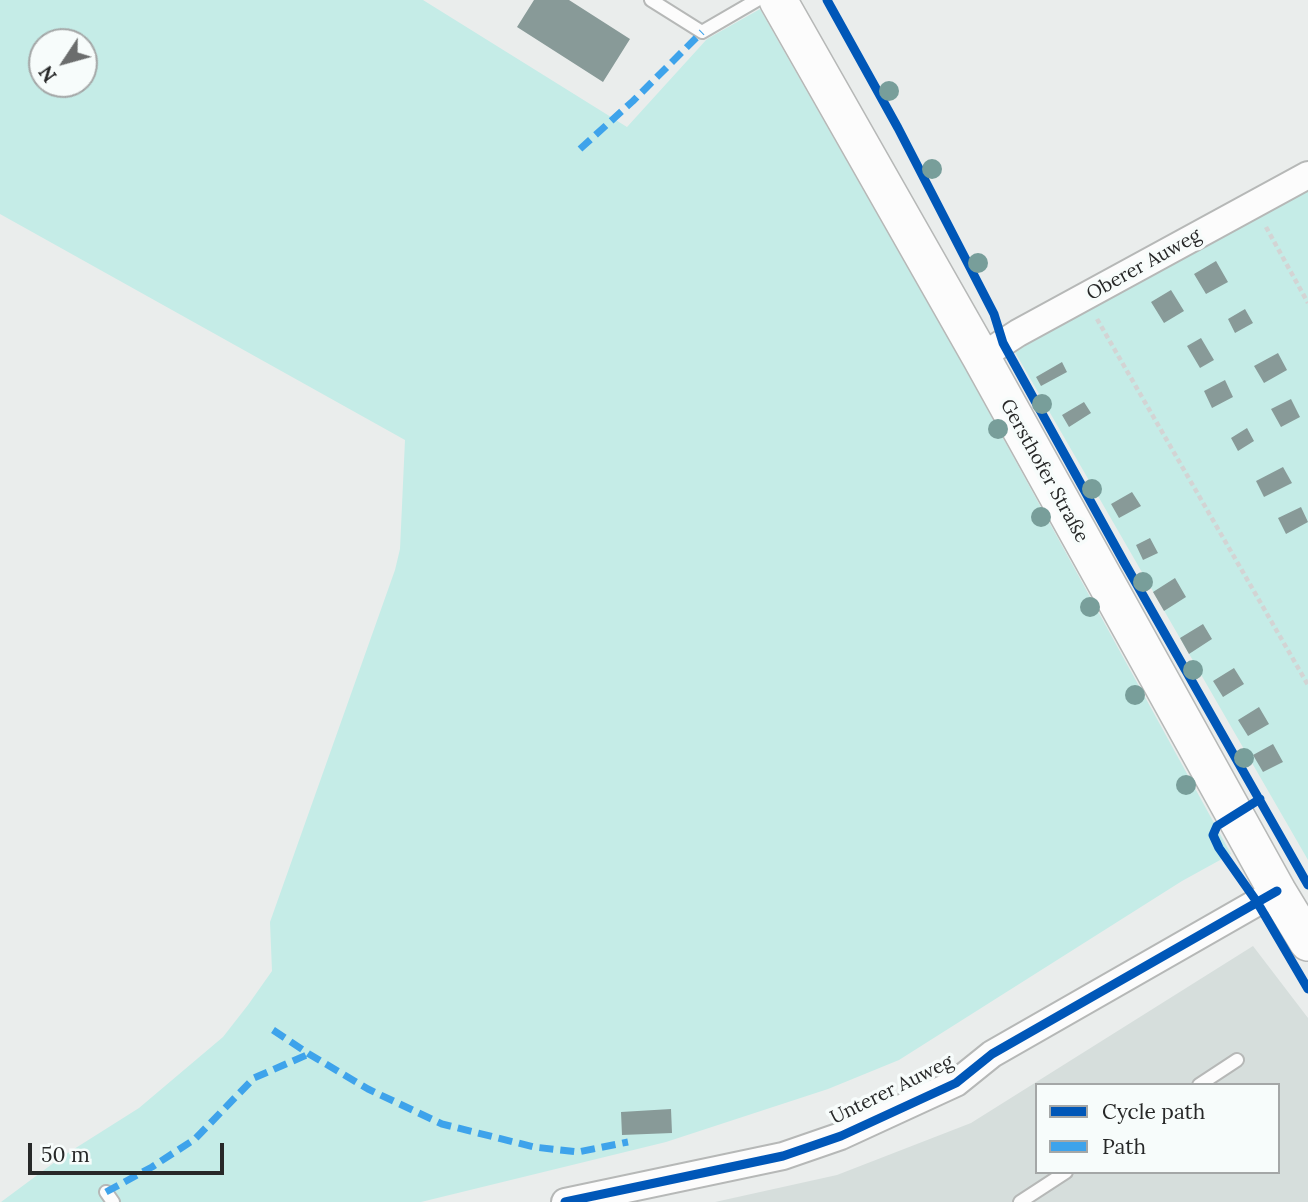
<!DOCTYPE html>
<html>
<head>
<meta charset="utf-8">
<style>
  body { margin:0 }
  #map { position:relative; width:1308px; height:1202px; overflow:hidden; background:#eaedec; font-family:Lora,serif }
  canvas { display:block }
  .legend { position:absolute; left:1035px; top:1083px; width:245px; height:91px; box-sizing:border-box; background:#f7fcfb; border:2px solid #a4a7a7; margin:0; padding:9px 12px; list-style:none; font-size:21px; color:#272828 }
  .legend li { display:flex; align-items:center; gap:14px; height:35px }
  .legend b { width:35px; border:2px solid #a4a7a7 }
  .north { position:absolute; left:28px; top:28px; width:70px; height:70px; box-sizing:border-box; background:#f7fcfb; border:2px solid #a4a7a7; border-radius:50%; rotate:234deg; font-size:19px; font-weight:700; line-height:28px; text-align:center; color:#272828 }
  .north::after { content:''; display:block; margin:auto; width:24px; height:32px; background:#6b6d6d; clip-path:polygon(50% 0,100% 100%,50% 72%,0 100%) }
  .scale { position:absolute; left:28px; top:1143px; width:196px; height:32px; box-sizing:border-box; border:4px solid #272828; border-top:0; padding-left:9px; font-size:21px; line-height:24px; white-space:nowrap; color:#272828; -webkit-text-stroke:5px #f7fcfb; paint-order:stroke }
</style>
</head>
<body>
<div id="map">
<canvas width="1308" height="1202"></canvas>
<ul class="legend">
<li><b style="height:9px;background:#0057b8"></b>Cycle path</li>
<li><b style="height:9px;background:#3ea3eb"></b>Path</li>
</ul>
<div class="north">N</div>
<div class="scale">50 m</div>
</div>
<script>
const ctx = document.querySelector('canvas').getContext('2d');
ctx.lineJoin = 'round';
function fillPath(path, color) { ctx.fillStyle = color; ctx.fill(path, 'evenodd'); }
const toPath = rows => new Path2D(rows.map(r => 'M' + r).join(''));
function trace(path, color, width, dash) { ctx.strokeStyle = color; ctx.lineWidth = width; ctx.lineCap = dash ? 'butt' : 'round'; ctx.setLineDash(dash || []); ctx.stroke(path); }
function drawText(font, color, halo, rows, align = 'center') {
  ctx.font = font + ' Lora,serif'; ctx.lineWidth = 7; ctx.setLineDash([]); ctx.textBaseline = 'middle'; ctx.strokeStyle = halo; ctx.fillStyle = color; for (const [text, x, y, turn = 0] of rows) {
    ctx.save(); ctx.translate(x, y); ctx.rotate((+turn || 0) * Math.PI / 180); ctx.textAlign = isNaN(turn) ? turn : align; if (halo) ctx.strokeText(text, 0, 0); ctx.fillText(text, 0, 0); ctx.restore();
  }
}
const built = toPath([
  [1253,946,1308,1018,1308,1202,715,1202,837,1175,971,1123],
  [1037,1085,1278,1085,1278,1172,1037,1172]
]);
const green = toPath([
  [0,0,423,0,627,127,707,39,760,9,963,365,1231,854,1182,881,899,1060,828,1089,666,1142,421,1202,1,1202,63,1156,139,1108,223,1037,248,1005,272,971,270,922,395,570,400,549,405,440,0,214],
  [42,42,84,42,84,84,42,84],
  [1308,181,1308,860,1012,347]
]);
const building = toPath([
  [534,0,569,0,630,39,603,82,517,27],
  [1216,261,1228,282,1206,294,1194,274],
  [1171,290,1184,311,1164,323,1151,302],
  [1245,309,1253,323,1235,333,1228,319],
  [1201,338,1214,360,1200,368,1187,346],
  [1278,353,1287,370,1264,383,1254,366],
  [1062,362,1067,372,1041,386,1036,377],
  [1225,380,1233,397,1212,408,1204,391],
  [1291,399,1300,417,1281,427,1271,409],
  [1084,402,1091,413,1069,427,1062,415],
  [1247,428,1254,441,1238,451,1231,438],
  [1283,467,1292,483,1264,497,1256,481],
  [1132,492,1141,506,1119,518,1111,504],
  [1301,507,1308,522,1286,534,1278,518],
  [1150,538,1158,553,1143,560,1136,545],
  [1175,578,1186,597,1164,611,1153,592],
  [1203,624,1212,639,1189,654,1180,638],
  [1234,668,1244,684,1223,697,1213,681],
  [1259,707,1269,724,1248,736,1238,720],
  [1273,744,1283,762,1263,772,1253,755],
  [671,1109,672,1133,622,1135,621,1112]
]);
const path = toPath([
  [1266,227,1308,303],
  [1097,319,1308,685]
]);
const lane = toPath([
  [651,0,702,32,757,0],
  [1199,1085,1237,1060],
  [106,1192,113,1202],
  [1020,1202,1066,1172]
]);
const street = toPath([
  [981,357,1018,333,1308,175],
  [565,1202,783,1156,841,1136,956,1083,992,1054,1277,891]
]);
const secondary = toPath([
  [778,0,981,357,1277,891,1308,942]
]);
const quiet = toPath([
  [580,149,633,101,702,32],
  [273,1030,309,1054,368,1089,442,1124,534,1147,578,1152,628,1142],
  [106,1192,152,1167,195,1139,254,1078,309,1054]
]);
const cycleway = toPath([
  [827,0,898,128,994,314,1003,343,1124,562,1308,885],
  [1260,799,1217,826,1213,835,1219,848,1257,902,1308,989],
  [565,1202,783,1156,841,1136,956,1083,992,1054,1277,891]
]);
const trees = [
  [889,91],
  [932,169],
  [978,263],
  [1042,404],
  [998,429],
  [1092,489],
  [1041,517],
  [1143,582],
  [1090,607],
  [1193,670],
  [1135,695],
  [1244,758],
  [1186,785]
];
const streetNames = [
  ["Oberer Auweg",1144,265,-29],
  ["Gersthofer Straße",1044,471,61],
  ["Unterer Auweg",892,1090,-26]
];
fillPath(built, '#d6dedc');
fillPath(green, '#c5ece7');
fillPath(building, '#889a98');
trace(lane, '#b6b8b7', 16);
trace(street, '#b6b8b7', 30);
trace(secondary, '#b6b8b7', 40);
trace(path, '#d3d4d4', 4.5, [5, 3.5]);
trace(lane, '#fcfcfc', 12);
trace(street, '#fcfcfc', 26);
trace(secondary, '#fcfcfc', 37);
trace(quiet, '#3ea3eb', 7, [14, 7]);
trace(cycleway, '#0057b8', 9);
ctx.fillStyle = '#789e9a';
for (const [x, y] of trees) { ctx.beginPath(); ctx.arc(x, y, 10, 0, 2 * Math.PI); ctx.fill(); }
drawText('19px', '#272828', '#f7fcfb', streetNames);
</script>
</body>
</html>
